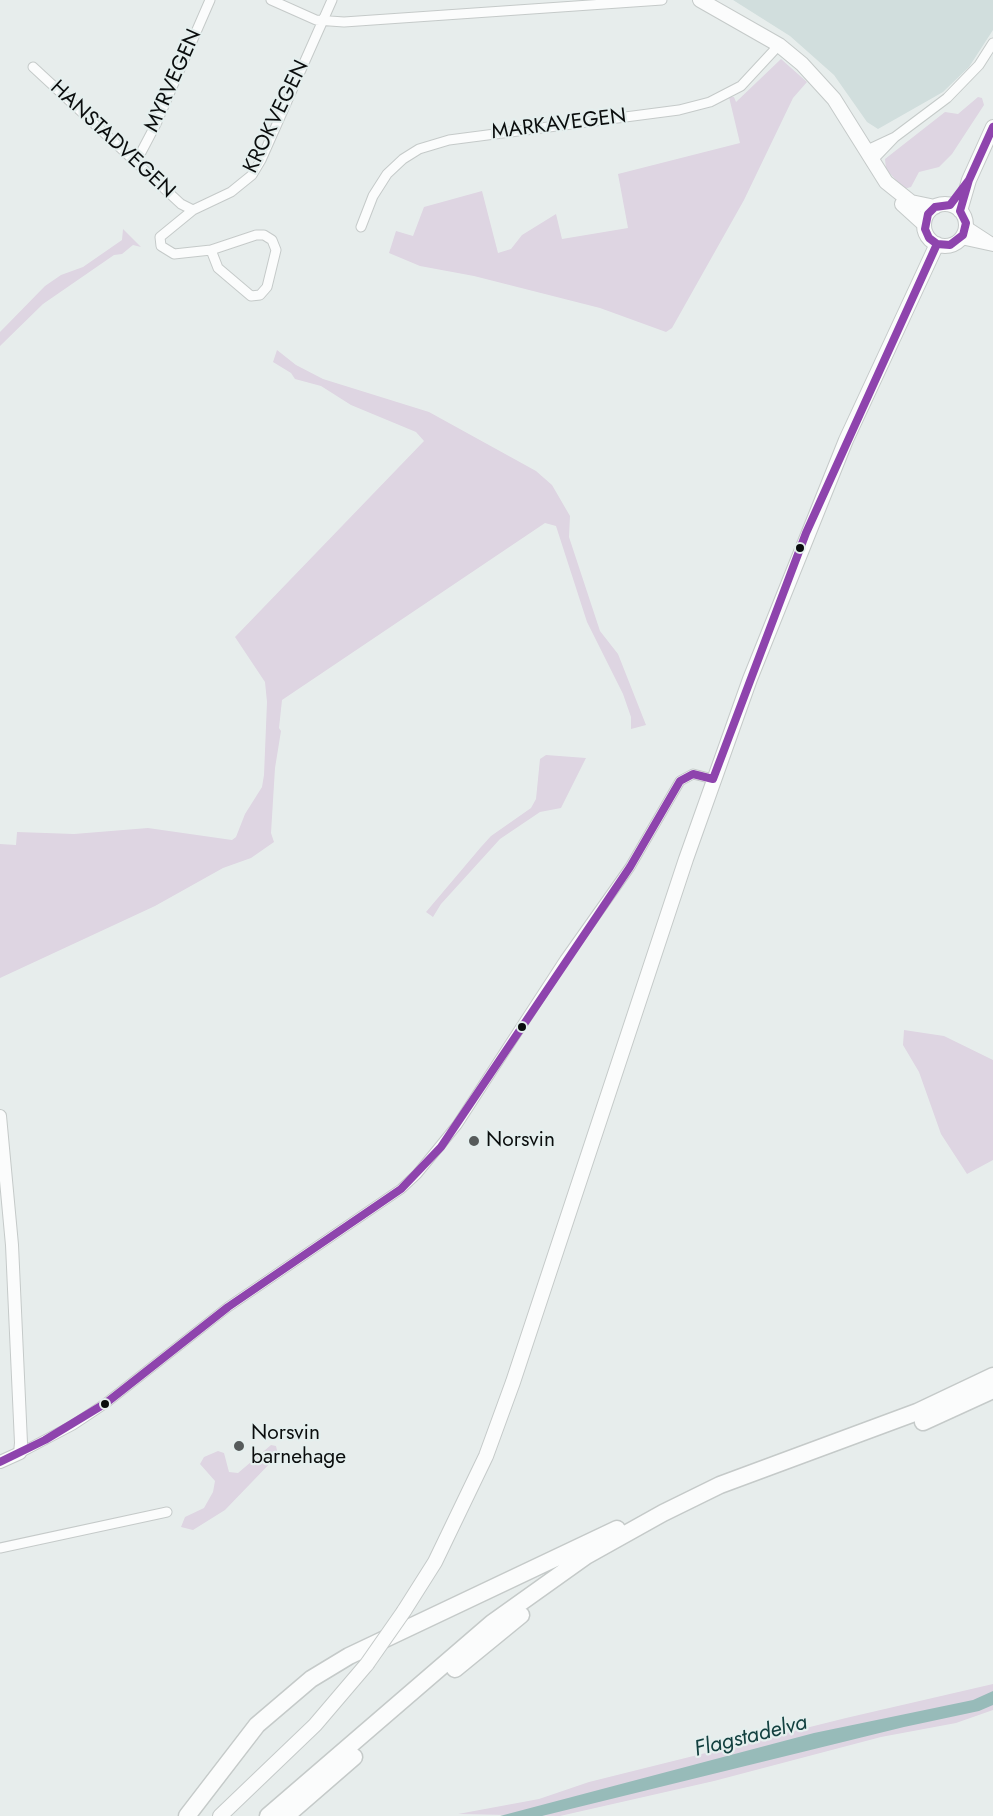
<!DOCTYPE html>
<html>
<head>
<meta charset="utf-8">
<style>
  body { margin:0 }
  canvas { display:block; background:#e7edec }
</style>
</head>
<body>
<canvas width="993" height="1816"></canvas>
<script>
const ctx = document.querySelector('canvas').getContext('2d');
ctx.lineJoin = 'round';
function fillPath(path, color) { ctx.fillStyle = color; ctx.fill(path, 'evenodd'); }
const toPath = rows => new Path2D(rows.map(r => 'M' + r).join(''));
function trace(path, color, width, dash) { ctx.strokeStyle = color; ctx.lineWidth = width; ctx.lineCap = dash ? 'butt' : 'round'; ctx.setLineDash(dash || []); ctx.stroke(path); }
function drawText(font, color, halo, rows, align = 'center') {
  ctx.font = font + ' Jost,sans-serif'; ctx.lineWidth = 4.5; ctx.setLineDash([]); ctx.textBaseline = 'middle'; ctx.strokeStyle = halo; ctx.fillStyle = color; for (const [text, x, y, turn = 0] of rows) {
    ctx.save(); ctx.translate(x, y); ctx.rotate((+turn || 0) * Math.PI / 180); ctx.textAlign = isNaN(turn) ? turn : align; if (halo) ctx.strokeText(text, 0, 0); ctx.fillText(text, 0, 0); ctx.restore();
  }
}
const built = toPath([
  [733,0,993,0,993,30,969,67,943,92,878,129,867,122,834,75,790,36]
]);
const green = toPath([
  [781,59,807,82,793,98,744,200,672,328,666,332,600,308,474,276,420,266,389,253,396,231,413,236,424,207,482,191,498,253,511,249,522,235,556,214,562,239,628,228,618,174,740,143,729,97,734,97,736,102],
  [978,97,982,98,984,105,952,154,939,167,919,172,911,187,904,189,886,169,885,159,945,112,958,114],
  [123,229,141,247,133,245,122,254,114,255,43,304,0,346,0,332,45,286,61,275,83,267,122,240],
  [277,350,296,365,323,379,429,412,536,471,552,485,570,516,569,537,600,631,618,654,646,725,631,729,631,717,623,694,587,622,556,526,545,523,282,700,279,728,281,731,275,768,271,833,274,842,251,858,223,868,155,906,0,978,0,844,16,845,17,832,74,834,148,828,232,840,236,837,245,814,262,787,264,775,267,702,265,682,235,637,424,441,416,432,351,405,321,386,295,379,291,373,273,362],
  [546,755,586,758,561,808,540,812,500,839,441,904,433,917,426,912,481,847,491,836,531,808,536,799,540,759],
  [904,1030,944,1036,993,1060,993,1160,967,1174,941,1134,919,1072,903,1045],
  [271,1445,276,1446,278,1455,225,1510,193,1530,181,1527,185,1517,204,1508,213,1492,215,1481,200,1464,204,1457,218,1451,224,1453,229,1472,238,1473],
  [993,1684,993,1710,956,1723,881,1737,714,1781,560,1816,458,1814,539,1799,589,1782,846,1718]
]);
const water = toPath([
  [993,1691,993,1705,979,1711,904,1727,542,1816,500,1816,814,1733,973,1700]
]);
const minor = toPath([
  [271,0,316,20,344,22,662,0],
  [33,67,181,204,193,210],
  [865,151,895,137],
  [136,162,156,124,210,0],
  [871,162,895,137,947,98,979,65,993,43],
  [361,227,373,196,387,174,403,159,419,149,449,140,679,110,710,102,741,86,779,45],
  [256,235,264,235,272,240,276,250,267,287,260,295,251,296,218,268,211,250,256,235],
  [211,250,174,254,161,246,160,237,193,210,231,192,252,175,261,160,332,0],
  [20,1453,73,1425,106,1403,228,1307,401,1189,417,1174,457,1125,565,959,630,867,680,781,693,774,713,779],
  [0,1548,167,1512]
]);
const secondary = toPath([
  [966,227,989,242],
  [961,238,993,245],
  [0,1116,12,1245,21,1443,20,1453,0,1462]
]);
const primary = toPath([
  [700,0,779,45,802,64,834,99,886,182,911,202,935,207],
  [902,204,924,224],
  '924 225a21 21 0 1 1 42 0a21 21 0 1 1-42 0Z',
  [960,211,969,180,993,127],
  [404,1611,435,1562,486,1456,513,1382,686,859,750,679,846,440,937,244],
  [220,1816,315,1725,367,1664]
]);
const motorway = toPath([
  [923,1422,993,1390],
  [455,1669,521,1615],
  [187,1816,257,1725,311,1679,349,1656,617,1529],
  [268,1816,492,1623,586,1556,663,1513,720,1485,917,1412,993,1376],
  [286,1816,354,1757]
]);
const primaryBridge = toPath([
  [367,1664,404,1611]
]);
const bus1 = toPath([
  [969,180,960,211,966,223,963,235,950,245,937,244,929,238,925,229,928,214,935,207,950,205,969,180],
  [969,180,993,127],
  [0,1462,45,1440,106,1403,228,1307,401,1189,441,1147,630,867,680,781,693,774,713,779,806,533,937,244]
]);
const markers = [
  [800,548,5,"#0a0d0d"],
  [522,1027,5,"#0a0d0d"],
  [474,1141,6,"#575b5b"],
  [105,1404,5,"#0a0d0d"],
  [239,1446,6,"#575b5b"]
];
const streetNames = [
  ["MYRVEGEN",174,81,-66],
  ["KROKVEGEN",277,117,-64],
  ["MARKAVEGEN",559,125,-7],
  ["HANSTADVEGEN",112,140,43]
];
const poiNames = [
  ["Norsvin",486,1141],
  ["Norsvin",251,1434],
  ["barnehage",251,1458]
];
const waterNames = [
  ["Flagstadelva",751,1737,-14]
];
fillPath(built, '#d1dedd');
fillPath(green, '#ded5e2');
fillPath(water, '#97bbb9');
trace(minor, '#c5cac9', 11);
trace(secondary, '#c5cac9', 14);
trace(primary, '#c5cac9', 16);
trace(motorway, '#c5cac9', 19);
trace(minor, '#fbfcfc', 9);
trace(secondary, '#fbfcfc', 12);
trace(primary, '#fbfcfc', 14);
trace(motorway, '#fbfcfc', 16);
trace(primaryBridge, '#c5cac9', 16, []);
trace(primaryBridge, '#fbfcfc', 14);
trace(bus1, '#8e44ad', 8);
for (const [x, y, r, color] of markers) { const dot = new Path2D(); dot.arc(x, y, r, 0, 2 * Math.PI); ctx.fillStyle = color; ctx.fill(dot); trace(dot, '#e5efee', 2); }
drawText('21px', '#0a0d0d', '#e5efee', streetNames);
drawText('21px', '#0a0d0d', '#e5efee', poiNames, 'left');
drawText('italic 22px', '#12403f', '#e5efee', waterNames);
</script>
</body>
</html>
